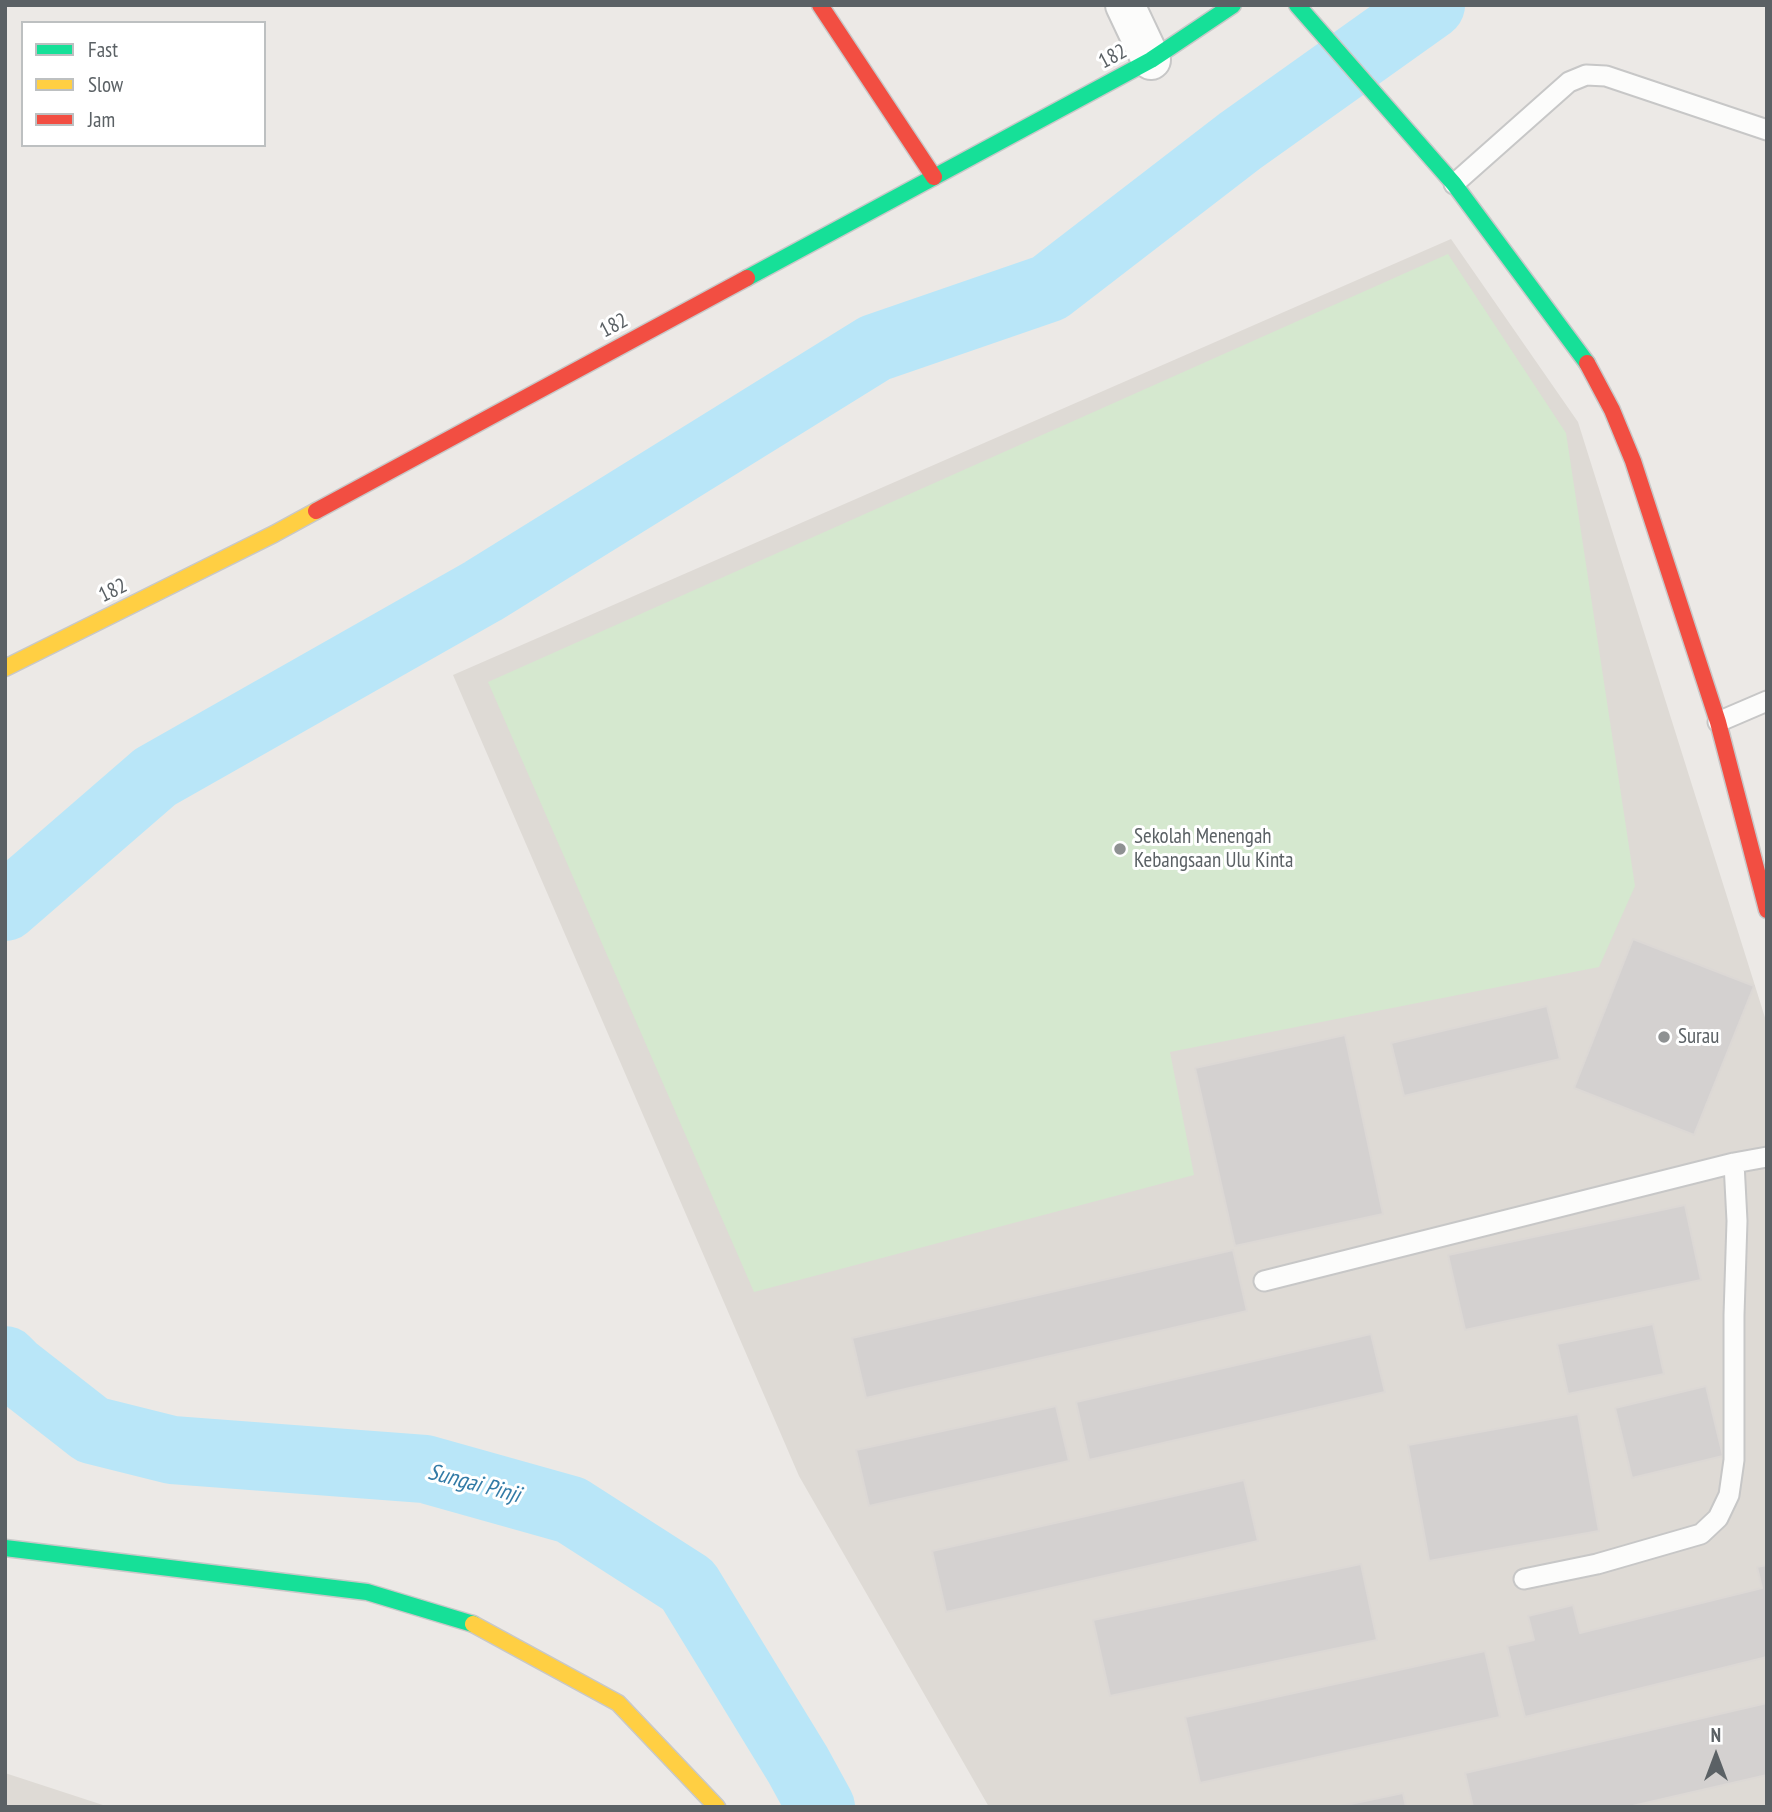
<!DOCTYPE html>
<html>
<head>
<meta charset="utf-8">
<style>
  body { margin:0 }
  #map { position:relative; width:1772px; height:1812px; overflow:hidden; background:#ece9e6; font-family:"PT Sans Narrow",sans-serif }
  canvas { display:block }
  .frame { position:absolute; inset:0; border:7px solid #5b6165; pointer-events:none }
  .legend { position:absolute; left:21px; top:21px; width:245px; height:126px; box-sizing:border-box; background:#fff; border:2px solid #bdc0c1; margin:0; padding:9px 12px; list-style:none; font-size:21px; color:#5b6165 }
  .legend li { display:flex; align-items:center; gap:14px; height:35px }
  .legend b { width:35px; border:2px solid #bdc0c1 }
  .north { position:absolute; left:1681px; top:1721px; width:70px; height:70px; -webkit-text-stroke:5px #fff; paint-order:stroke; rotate:0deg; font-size:19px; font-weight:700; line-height:28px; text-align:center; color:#5b6165 }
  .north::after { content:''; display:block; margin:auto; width:24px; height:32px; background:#5b6165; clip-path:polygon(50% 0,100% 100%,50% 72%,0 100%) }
</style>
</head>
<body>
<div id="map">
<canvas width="1772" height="1812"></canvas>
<div class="frame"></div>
<ul class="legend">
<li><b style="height:9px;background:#16e098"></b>Fast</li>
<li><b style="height:9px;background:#ffcf43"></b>Slow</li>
<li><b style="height:9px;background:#f24e42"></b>Jam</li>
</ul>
<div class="north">N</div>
</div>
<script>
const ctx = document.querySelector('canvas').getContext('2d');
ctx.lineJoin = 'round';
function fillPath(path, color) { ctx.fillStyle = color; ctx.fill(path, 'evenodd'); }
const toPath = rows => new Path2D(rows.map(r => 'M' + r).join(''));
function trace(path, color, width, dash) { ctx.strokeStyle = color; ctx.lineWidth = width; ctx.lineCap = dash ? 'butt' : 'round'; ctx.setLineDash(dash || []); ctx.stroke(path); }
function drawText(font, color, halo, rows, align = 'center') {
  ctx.font = font + ' "PT Sans Narrow",sans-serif'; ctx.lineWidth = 6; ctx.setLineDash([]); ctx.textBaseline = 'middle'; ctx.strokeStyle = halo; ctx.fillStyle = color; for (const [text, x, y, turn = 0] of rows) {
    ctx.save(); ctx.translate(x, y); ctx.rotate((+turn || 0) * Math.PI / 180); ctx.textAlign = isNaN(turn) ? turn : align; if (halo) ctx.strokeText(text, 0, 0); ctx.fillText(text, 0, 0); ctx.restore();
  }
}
const education = toPath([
  [1451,239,1578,422,1767,1024,1767,1807,989,1807,799,1476,453,675],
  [5,1773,109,1807,5,1807]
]);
const green = toPath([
  [1448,254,1566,433,1635,886,1599,967,1170,1052,1194,1175,754,1292,488,682]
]);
const river = toPath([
  [5,907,155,777,483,591,875,348,1049,288,1240,141,1431,5],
  [5,1360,14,1369,92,1430,172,1450,425,1469,571,1510,688,1585,798,1765,821,1807]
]);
const building = toPath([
  [1633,939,1754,986,1694,1135,1574,1088,1633,939],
  [1547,1006,1560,1059,1404,1096,1391,1043,1547,1006],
  [1345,1035,1383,1214,1235,1246,1195,1068,1345,1035],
  [1685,1205,1701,1280,1465,1330,1448,1255,1685,1205],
  [1233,1250,1247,1311,866,1398,852,1338,1233,1250],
  [1653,1324,1664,1374,1568,1394,1557,1344,1653,1324],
  [1371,1334,1385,1392,1089,1460,1076,1402,1371,1334],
  [1706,1386,1723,1456,1632,1478,1615,1408,1706,1386],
  [1056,1406,1069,1461,869,1506,856,1450,1056,1406],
  [1578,1414,1599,1531,1429,1561,1408,1445,1578,1414],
  [1244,1480,1258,1541,946,1612,932,1551,1244,1480],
  [1361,1564,1377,1640,1110,1696,1093,1620,1361,1564],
  [1767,1565,1767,1657,1525,1717,1507,1646,1534,1640,1528,1616,1573,1605,1580,1633,1762,1588,1757,1567,1767,1565],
  [1485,1651,1500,1717,1200,1783,1185,1717,1485,1651],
  [1767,1703,1767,1775,1628,1807,1473,1807,1465,1773,1767,1703],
  [1403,1793,1406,1807,1336,1807,1403,1793]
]);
const lane = toPath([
  [1454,184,1569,82,1586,75,1606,76,1767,130],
  [1718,722,1767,701],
  [1264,1281,1734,1163,1767,1157],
  [1524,1579,1597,1564,1701,1534,1718,1518,1729,1495,1734,1460,1734,1315,1737,1221,1734,1163]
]);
const street = toPath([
  [1125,5,1151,60]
]);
const fast = toPath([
  [1297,5,1454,184,1587,363],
  [747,278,1151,60,1233,5],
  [5,1548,367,1592,473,1624]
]);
const slow = toPath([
  [5,668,274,534,316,511],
  [473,1624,618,1703,717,1807]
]);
const jam = toPath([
  [820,5,934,177],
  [1587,363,1612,410,1633,461,1718,722,1767,910],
  [316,511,747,278]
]);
const markers = [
  [1120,849,7,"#8e9192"],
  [1664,1037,7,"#8e9192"]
];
const streetNames = [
  ["182",1113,57,-28],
  ["182",614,326,-28],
  ["182",113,591,-26]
];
const poiNames = [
  ["Sekolah Menengah",1134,837],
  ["Kebangsaan Ulu Kinta",1134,861],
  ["Surau",1678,1037]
];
const waterNames = [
  ["Sungai Pinji",474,1484,15]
];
fillPath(education, '#dedad5');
fillPath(green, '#d5e8cf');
trace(river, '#b9e6f8', 68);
fillPath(building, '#d4d1d0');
trace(building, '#dcd8d5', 2);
trace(lane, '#c7c7c7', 23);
trace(street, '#c7c7c7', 42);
trace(fast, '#c8c8c8', 19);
trace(slow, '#c8c8c8', 19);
trace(jam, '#c8c8c8', 19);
trace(lane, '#fcfcfb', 19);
trace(street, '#fcfcfb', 38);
trace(fast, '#16e098', 16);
trace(slow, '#ffcf43', 16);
trace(jam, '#f24e42', 16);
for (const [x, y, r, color] of markers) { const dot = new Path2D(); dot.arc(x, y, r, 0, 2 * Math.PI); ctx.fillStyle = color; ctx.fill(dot); trace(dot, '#fff', 2.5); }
drawText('21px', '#5b6165', '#fff', streetNames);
drawText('21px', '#5b6165', '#fff', poiNames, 'left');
drawText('italic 23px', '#337ba6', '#fff', waterNames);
</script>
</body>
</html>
